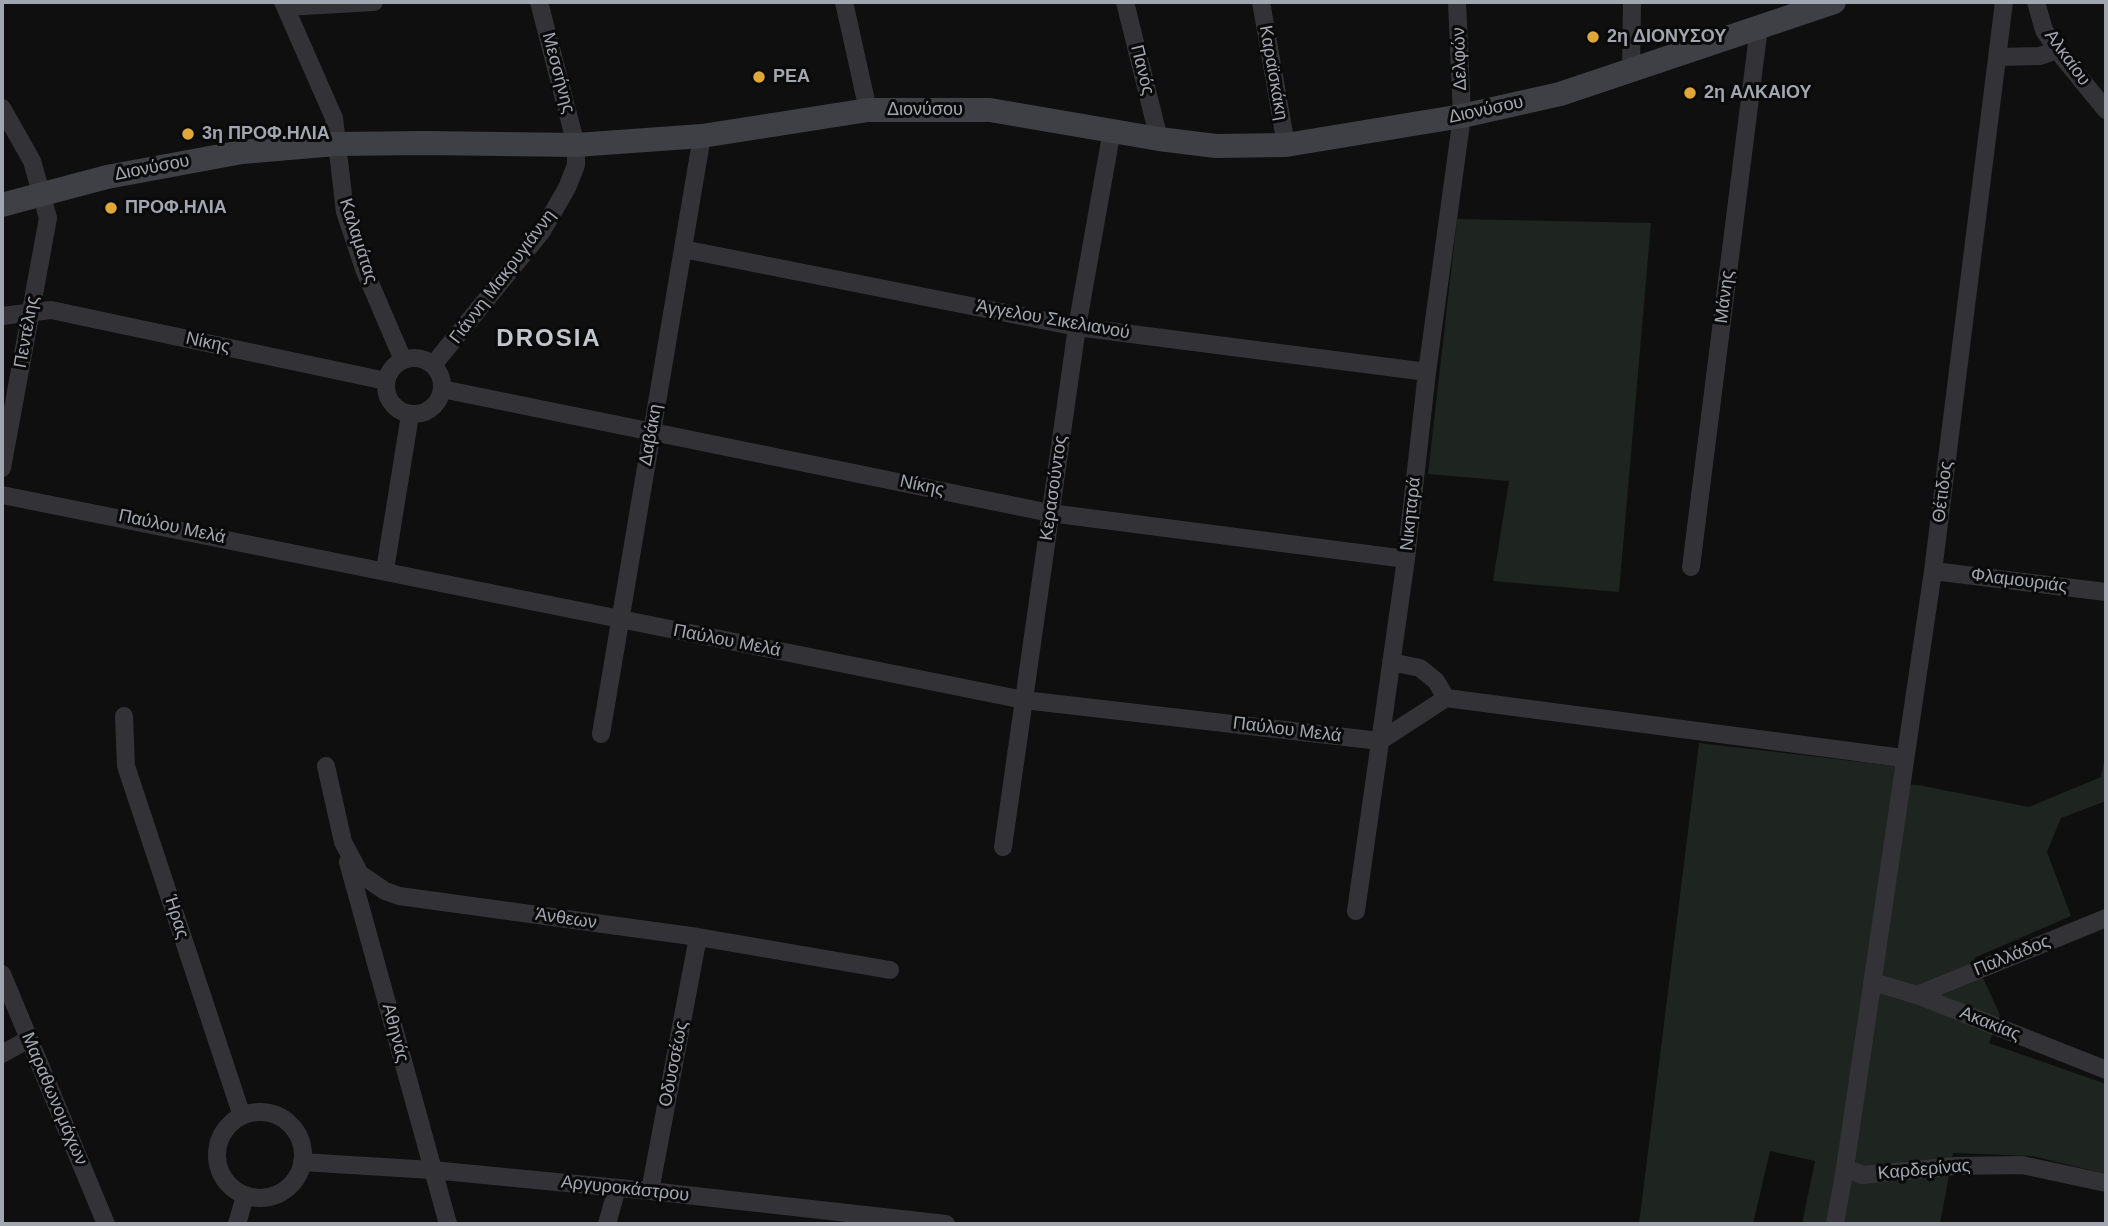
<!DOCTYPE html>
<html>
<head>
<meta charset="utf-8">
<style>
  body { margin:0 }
  #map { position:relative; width:2108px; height:1226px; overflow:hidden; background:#0f0f10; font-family:Helvetica,sans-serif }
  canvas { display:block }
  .frame { position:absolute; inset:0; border:4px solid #a1a6b0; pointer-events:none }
</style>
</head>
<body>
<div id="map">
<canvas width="2108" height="1226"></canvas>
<div class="frame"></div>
</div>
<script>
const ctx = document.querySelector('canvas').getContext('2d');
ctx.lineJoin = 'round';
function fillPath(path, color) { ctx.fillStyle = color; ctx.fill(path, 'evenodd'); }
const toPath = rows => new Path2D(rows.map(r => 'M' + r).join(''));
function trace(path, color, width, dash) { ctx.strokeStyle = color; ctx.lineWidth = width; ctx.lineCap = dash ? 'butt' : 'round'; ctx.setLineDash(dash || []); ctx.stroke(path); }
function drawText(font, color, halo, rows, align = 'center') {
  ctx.font = font + ' Helvetica,sans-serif'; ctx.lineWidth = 6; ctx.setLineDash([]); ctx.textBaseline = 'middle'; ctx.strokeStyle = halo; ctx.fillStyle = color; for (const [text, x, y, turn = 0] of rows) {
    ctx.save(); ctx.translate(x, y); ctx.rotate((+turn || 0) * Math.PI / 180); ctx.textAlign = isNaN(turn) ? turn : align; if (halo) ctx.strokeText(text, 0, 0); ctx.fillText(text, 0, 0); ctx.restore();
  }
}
const green = toPath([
  [1457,219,1651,223,1619,592,1493,581,1509,481,1428,474],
  [1699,743,1896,766,1896,784,1918,785,2029,807,2101,777,2106,750,2106,801,2061,818,2047,852,2071,916,1974,958,2000,1015,1989,1043,2106,1084,2106,1174,2032,1156,1953,1153,1940,1224,1802,1224,1815,1161,1770,1151,1753,1224,1639,1224]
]);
const street = toPath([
  [283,2,334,118,345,212,364,269,403,360],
  [844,2,868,110],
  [1125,2,1159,139],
  [1261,2,1286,145],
  [2004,2,1933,571,1845,1168,1863,1175,1956,1166,2022,1165,2106,1183],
  [2036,2,2044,30,2057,50,2106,110],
  [286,7,374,2],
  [1999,57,2040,56,2057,50],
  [1631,73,1632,2],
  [2,108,32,161,48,218,2,468],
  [683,249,1077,327,1427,372],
  [2,316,51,310,386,381],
  '386 386a28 28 0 1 1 56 0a28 28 0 1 1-56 0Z',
  [433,365,542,231,567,188,576,165,576,145,539,2],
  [442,389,1050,513,1406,559],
  [2,495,1024,700,1380,741,1446,698,1903,758],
  [1691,567,1759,27],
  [385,570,410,415],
  [1933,571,2106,592],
  [1391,662,1420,668,1436,681,1446,698],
  [124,716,126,766,242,1116],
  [601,734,702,136],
  [326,766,343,842,360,874,385,891,399,896,698,937,890,970],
  [1003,847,1077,327,1112,130],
  [348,862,448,1224],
  [1356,911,1406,559,1427,372,1462,116,1457,2],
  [2,974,106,1224],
  [1873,982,1917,995,2106,1070],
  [1917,995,2106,918],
  [2,1054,29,1039],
  '217 1155a43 43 0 1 1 86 0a43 43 0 1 1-86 0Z',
  [302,1162,432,1170,650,1191,946,1224],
  [650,1191,698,937],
  [237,1224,245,1196],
  [607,1224,617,1188],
  [1835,1224,1845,1168]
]);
const secondary = toPath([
  [2,205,107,177,242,152,336,144,425,143,576,145,702,136,868,110,990,110,1159,139,1216,146,1286,145,1462,116,1560,94,1834,2]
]);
const markers = [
  [1593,37,7,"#e0a838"],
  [759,77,7,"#e0a838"],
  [1690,93,7,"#e0a838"],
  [188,134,7,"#e0a838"],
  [111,208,7,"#e0a838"]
];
const poiNames = [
  ["2η ΔΙΟΝΥΣΟΥ",1607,37],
  ["ΡΕΑ",773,77],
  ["2η ΑΛΚΑΙΟΥ",1704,93],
  ["3η ΠΡΟΦ.ΗΛΙΑ",202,134],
  ["ΠΡΟΦ.ΗΛΙΑ",125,208]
];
const streetNames = [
  ["Αλκαίου",2067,58,54],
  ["Δελφών",1460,59,-92],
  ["Πανός",1142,70,76],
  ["Μεσσήνης",558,73,75],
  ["Καραϊσκάκη",1273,73,80],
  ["Διονύσου",925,110],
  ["Διονύσου",1486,110,-12],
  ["Διονύσου",152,168,-11],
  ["Καλαμάτας",358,241,72],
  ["Γιάννη Μακρυγιάννη",503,277,-53],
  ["Μάνης",1725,297,-83],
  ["Άγγελου Σικελιανού",1053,320,10],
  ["Πεντέλης",27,332,-80],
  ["Νίκης",208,343,12],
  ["Δαβάκη",651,435,-80],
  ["Νίκης",922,486,12],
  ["Κερασούντος",1054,488,-82],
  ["Θέτιδος",1943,492,-83],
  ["Νικηταρά",1411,514,-84],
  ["Παύλου Μελά",172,527,12],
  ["Φλαμουριάς",2019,581,7],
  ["Παύλου Μελά",727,641,11],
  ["Παύλου Μελά",1287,730,7],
  ["Ήρας",176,917,72],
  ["Άνθεων",566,919,8],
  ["Παλλάδος",2012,956,-22],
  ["Ακακίας",1990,1024,22],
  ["Αθηνάς",395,1033,75],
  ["Οδυσσέως",674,1064,-79],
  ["Μαραθωνομάχων",54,1099,67],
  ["Καρδερίνας",1924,1170,-5],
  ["Αργυροκάστρου",625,1189,6]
];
const districtNames = [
  ["DROSIA",549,339]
];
fillPath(green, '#1e241f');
trace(street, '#333337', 18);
trace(secondary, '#3f4045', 24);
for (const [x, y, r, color] of markers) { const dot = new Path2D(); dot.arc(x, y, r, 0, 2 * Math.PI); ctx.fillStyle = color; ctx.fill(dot); trace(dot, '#0a0a0b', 2.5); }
drawText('bold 18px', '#a1a6b0', '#0a0a0b', poiNames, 'left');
drawText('18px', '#a1a6b0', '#0a0a0b', streetNames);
ctx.letterSpacing = '2px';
drawText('bold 24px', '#c2c5cc', '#0a0a0b', districtNames);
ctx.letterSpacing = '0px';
</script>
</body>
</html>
